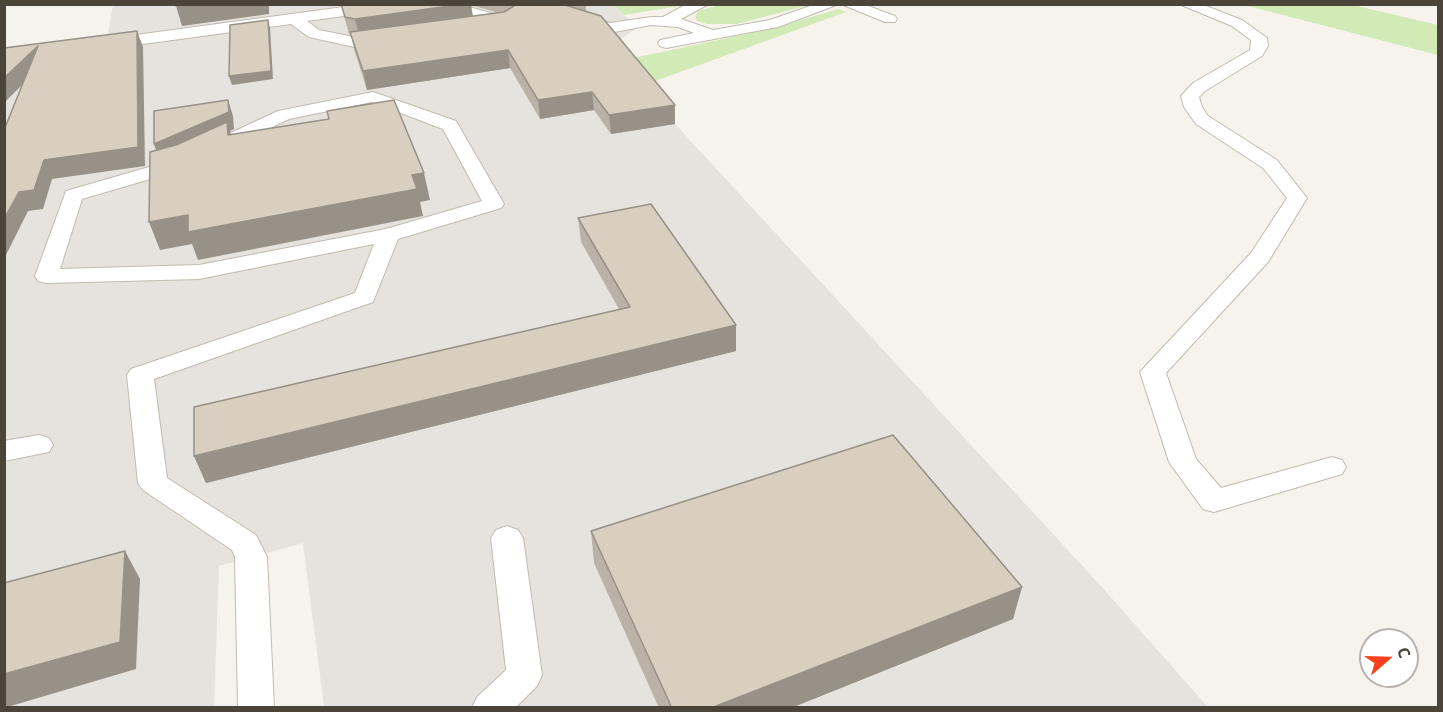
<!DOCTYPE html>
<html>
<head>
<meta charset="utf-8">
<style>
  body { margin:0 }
  #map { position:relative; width:1443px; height:712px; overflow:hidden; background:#f6f3ec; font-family:"Open Sans",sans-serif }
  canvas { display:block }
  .frame { position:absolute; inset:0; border:6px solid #4b4439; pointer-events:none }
  .north { position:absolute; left:1359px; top:628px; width:60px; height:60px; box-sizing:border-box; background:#fff; border:2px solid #b7b4b0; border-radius:50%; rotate:70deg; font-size:16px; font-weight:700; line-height:24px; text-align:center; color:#4b4439 }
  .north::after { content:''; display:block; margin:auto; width:21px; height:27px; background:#fc3f1d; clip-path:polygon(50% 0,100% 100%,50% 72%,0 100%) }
</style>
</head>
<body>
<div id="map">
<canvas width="1443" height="712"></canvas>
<div class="frame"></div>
<div class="north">С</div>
</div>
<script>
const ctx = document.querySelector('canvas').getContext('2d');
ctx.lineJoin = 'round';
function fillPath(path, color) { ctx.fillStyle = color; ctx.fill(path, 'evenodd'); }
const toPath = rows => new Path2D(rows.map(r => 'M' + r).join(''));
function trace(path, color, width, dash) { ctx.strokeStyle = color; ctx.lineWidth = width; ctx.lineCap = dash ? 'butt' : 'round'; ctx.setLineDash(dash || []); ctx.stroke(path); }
const industrial = toPath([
  [113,5,613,5,638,27,613,45,675,124,1100,585,1208,707,324,707,303,543,219,566,214,707,5,707,4,64,114,38,108,33]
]);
const green = toPath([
  [613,5,685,5,624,15],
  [719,5,719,4,809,5,737,24,707,24,697,21,695,16,699,11],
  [1244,5,1353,5,1438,25,1438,55],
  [838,9,846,12,644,85,624,60,775,28]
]);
const lane = toPath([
  [366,4,409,4,402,8,307,21,319,30,359,38,387,34,395,39,393,42,359,48,309,37,291,24,106,49,98,44,106,39,366,4],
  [434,4,459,4,511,19,514,22,511,25,500,28,493,23,436,7,434,4],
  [524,4,548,4,610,23,651,17,663,17,687,4,709,4,681,19,713,30,770,20,816,4,839,4,778,27,666,48,660,46,658,43,660,40,694,33,678,27,651,25,609,33,526,7,524,4],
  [841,4,863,4,895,16,897,19,895,22,885,22,841,4],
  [1179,4,1201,4,1242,20,1267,38,1268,46,1262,56,1205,91,1199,97,1202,107,1208,116,1277,160,1307,198,1268,262,1166,373,1196,459,1221,488,1332,457,1342,460,1346,467,1342,474,1214,512,1203,509,1169,462,1140,372,1251,253,1287,198,1263,168,1196,124,1184,107,1181,96,1193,83,1250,50,1251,40,1232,26,1179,4],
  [373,92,456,121,504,204,501,208,398,239,373,302,154,379,167,478,256,535,267,557,274,708,238,708,235,557,232,550,143,490,138,483,127,375,131,369,355,293,374,244,199,279,46,283,38,281,35,276,66,191,170,161,278,111,373,92],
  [372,102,443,129,482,201,386,229,199,265,60,269,82,199,184,169,289,119,372,102],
  [39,435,49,438,53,445,49,452,4,461,4,441,39,435],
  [507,526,518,530,523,538,542,675,537,686,515,708,472,708,477,697,506,670,491,538,496,530,507,526]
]);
const wall = toPath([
  [340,4,586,4,586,12,675,105,675,124,611,134,594,110,540,119,510,68,367,90,354,49,351,34,349,34,341,5],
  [471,5,499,13,473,16],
  [578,218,736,351,206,483,194,456,619,309,581,242],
  [591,531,1022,587,1013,619,791,708,659,708,594,563]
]);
const shadedWall = toPath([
  [192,4,269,4,269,14,182,26,176,6],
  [464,4,471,4,473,20,359,36,355,19],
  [268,20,270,28,273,79,232,85,229,76],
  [137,31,143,47,145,166,52,179,43,209,28,211,4,259,4,219,19,192,44,160],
  [38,46,45,62,4,103,4,78],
  [508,50,510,68,367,90,363,71],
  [592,92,594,110,540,119,538,100],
  [228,100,233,116,234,129,230,131,235,147,160,162,154,144],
  [675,105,675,124,611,134,609,115],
  [424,173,430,200,420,202,423,216,198,260,192,244,160,250,149,222],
  [736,325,736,351,206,483,194,456],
  [125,551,140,579,136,669,4,708,4,674],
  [1022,587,1013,619,791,708,711,708]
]);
const building = toPath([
  [176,4,192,4,176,6,176,4],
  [341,4,464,4,355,19,345,17,341,4],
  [513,4,562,4,601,16,675,105,609,115,592,92,538,100,508,50,363,71,350,32,504,12,514,6,513,4],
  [268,20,271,71,229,76,230,25,268,20],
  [137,31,138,147,44,160,34,190,19,192,4,219,4,130,38,46,4,78,4,48,137,31],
  [228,100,229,112,154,144,154,111,228,100],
  [394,100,424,173,412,175,417,189,188,232,188,215,149,222,150,152,176,145,227,122,228,135,329,119,327,111,394,100],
  [651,204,736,325,194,456,194,407,630,307,578,218,651,204],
  [893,435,1022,587,711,708,672,708,591,531,893,435],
  [125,551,120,642,4,674,4,583,125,551]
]);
fillPath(industrial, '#e6e2dd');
fillPath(green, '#d2eab5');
trace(lane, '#c2bbae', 2);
fillPath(lane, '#fff');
fillPath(wall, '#bab2a6');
fillPath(shadedWall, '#979187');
fillPath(building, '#d8cfc1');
trace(building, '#979187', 1.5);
</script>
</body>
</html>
